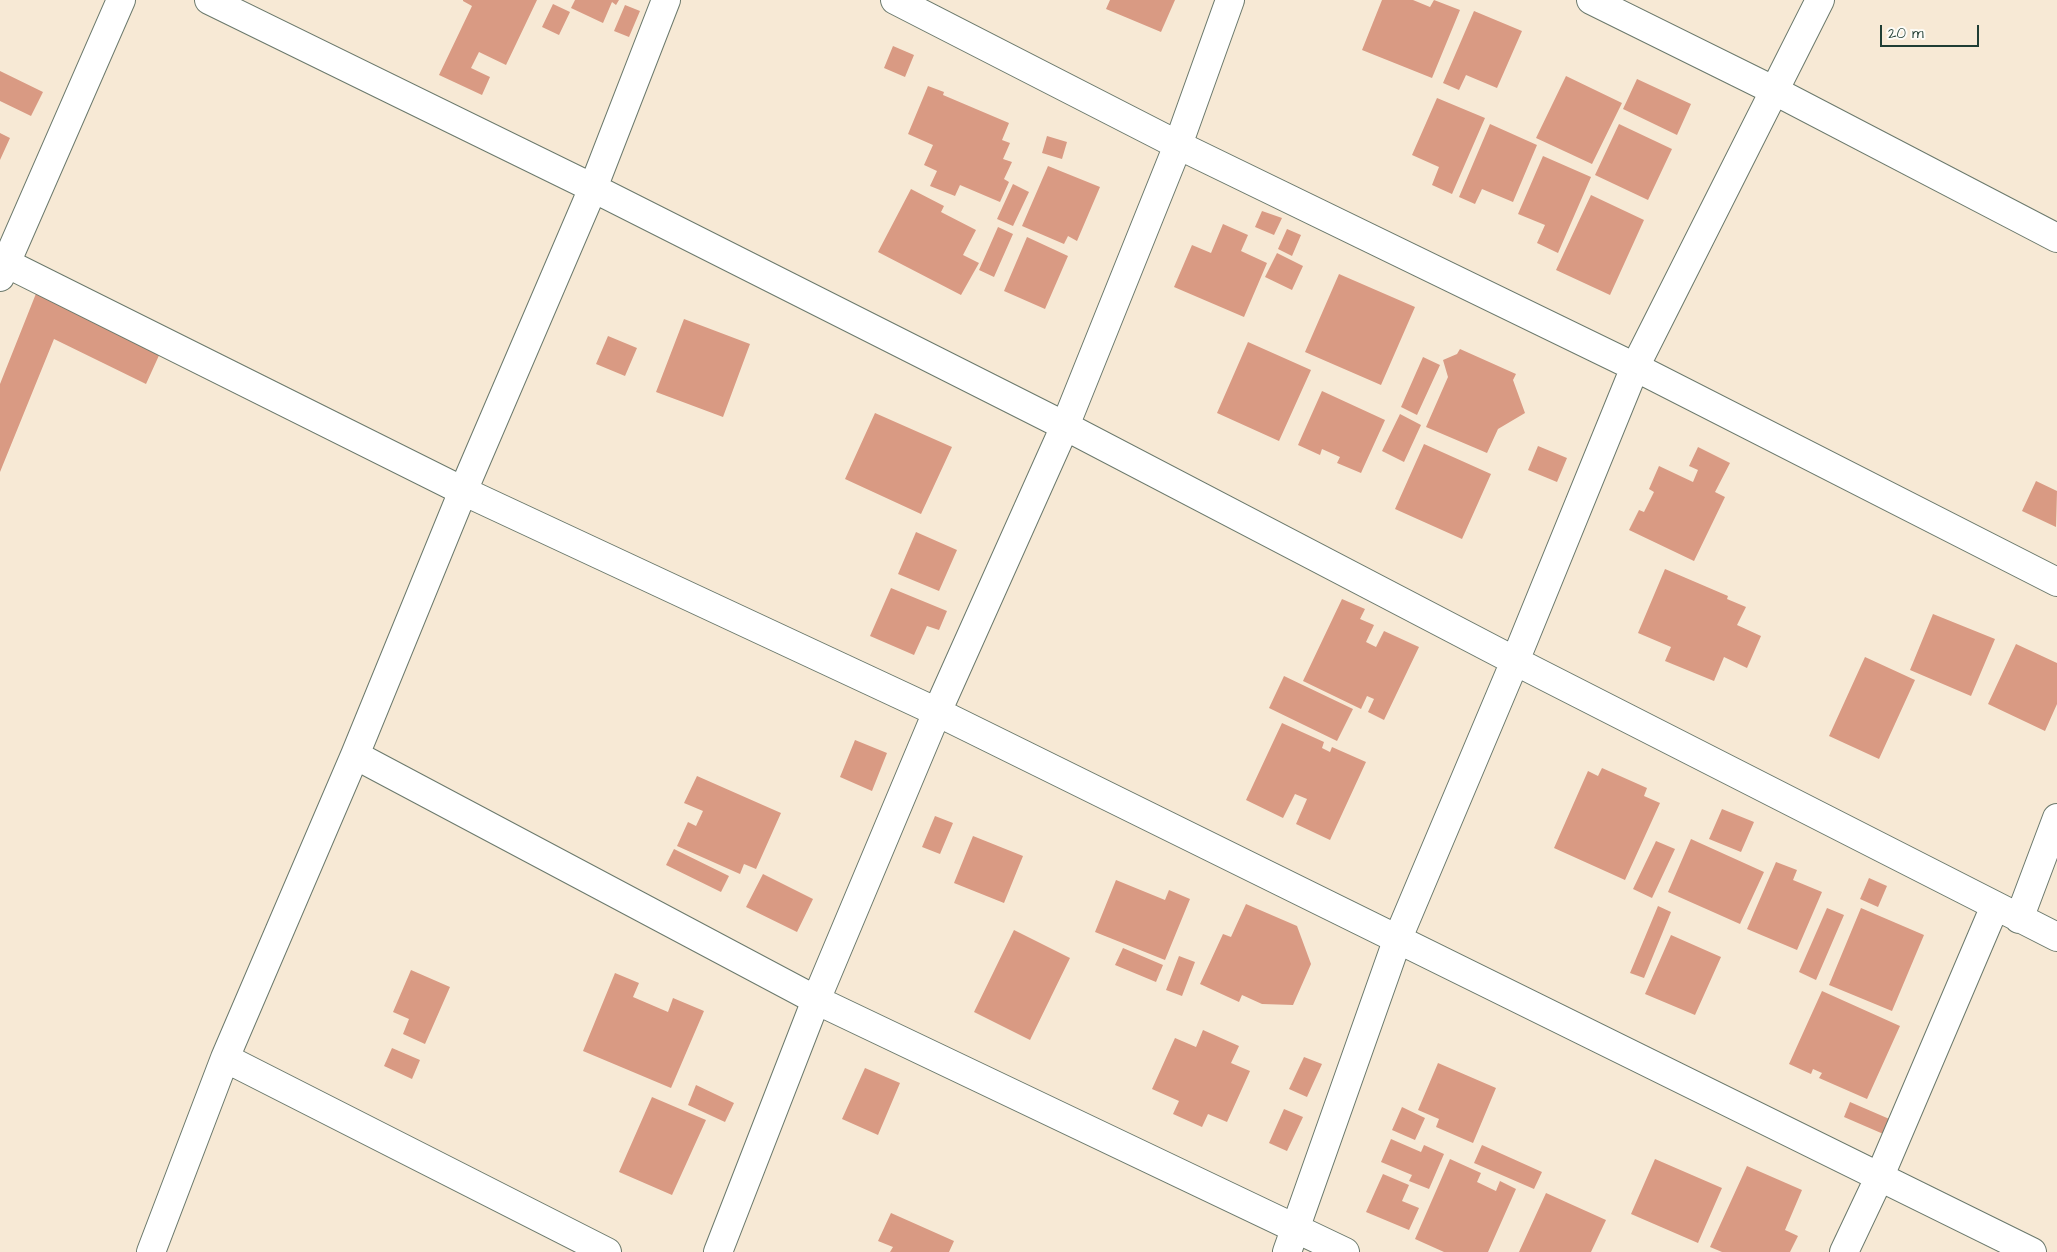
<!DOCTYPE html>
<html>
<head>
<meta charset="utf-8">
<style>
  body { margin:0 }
  #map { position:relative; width:2057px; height:1252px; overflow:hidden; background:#f7e9d5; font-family:"Architects Daughter",sans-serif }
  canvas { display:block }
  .scale { position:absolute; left:1880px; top:25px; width:99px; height:22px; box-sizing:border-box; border:2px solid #1f3d34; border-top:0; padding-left:6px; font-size:15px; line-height:18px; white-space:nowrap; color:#1f3d34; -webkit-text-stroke:4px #fdfcf7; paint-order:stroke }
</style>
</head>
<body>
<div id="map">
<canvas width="2057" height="1252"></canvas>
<div class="scale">20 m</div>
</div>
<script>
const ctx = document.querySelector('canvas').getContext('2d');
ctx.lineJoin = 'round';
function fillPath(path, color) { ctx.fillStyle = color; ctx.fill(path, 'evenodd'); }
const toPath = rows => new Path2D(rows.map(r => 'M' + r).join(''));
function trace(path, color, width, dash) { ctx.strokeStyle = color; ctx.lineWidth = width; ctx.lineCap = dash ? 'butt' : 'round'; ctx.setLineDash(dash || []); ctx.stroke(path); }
const building = toPath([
  [463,0,537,0,506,65,479,52,471,68,490,77,482,95,439,75,472,6,463,1],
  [575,0,619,0,616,5,612,2,603,23,571,8],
  [1110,0,1175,0,1161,32,1106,9],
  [1382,0,1413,0,1430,7,1434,0,1460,10,1432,78,1362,50],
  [553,4,570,12,559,35,542,27],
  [625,5,640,11,629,37,614,31],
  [1474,11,1522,31,1497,88,1466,75,1459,90,1443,83],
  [893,46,914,55,905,77,884,68],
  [0,71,43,92,31,116,0,101],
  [1566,76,1622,103,1592,164,1536,138],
  [1637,79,1691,104,1677,135,1623,109],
  [928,86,944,92,943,95,1009,123,1002,140,1010,143,1003,159,1012,162,1004,179,1009,182,1000,202,960,185,955,196,930,186,937,171,924,165,933,145,908,134],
  [1437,98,1485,118,1452,194,1432,185,1439,167,1412,155],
  [1490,124,1537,145,1513,202,1482,189,1475,204,1459,197],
  [1619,124,1672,149,1648,200,1595,175],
  [0,133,10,138,0,160],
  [1047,136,1067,142,1062,159,1042,153],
  [1543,156,1591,177,1558,253,1537,243,1545,225,1518,214],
  [1048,166,1100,187,1077,241,1068,236,1064,244,1022,226],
  [1013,184,1029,192,1013,226,997,219],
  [911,189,944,206,941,212,976,230,963,255,979,263,961,295,878,252],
  [1591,195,1644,220,1610,295,1556,270],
  [1262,211,1282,218,1274,235,1255,227],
  [1223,224,1248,235,1241,251,1267,263,1244,317,1174,287,1192,245,1211,253],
  [998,227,1013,234,994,277,979,270],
  [1287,229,1301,235,1292,256,1278,249],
  [1027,237,1068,256,1045,309,1004,291],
  [1277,253,1303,266,1292,290,1265,277],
  [1339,274,1415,307,1381,385,1305,352],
  [37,291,161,351,146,384,54,339,0,472,0,384],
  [684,319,750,344,723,417,656,392],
  [608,336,637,348,625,376,596,364],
  [1248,342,1311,370,1279,441,1217,413],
  [1460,349,1516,374,1513,380,1525,413,1498,429,1487,453,1426,427,1448,377,1443,360,1457,354],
  [1423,357,1440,365,1417,415,1401,407],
  [1322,391,1385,420,1361,473,1337,463,1340,457,1322,449,1320,455,1298,445],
  [875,413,952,447,921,514,845,479],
  [1400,414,1421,425,1404,462,1382,451],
  [1424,444,1491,474,1462,539,1395,509],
  [1538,446,1567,458,1557,482,1528,470],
  [1698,447,1730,463,1715,492,1725,497,1694,561,1629,530,1639,510,1644,512,1654,492,1649,489,1659,466,1693,482,1698,470,1689,466],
  [2036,481,2057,491,2056,527,2022,511],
  [916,532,957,550,939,591,898,574],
  [1665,569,1728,596,1727,599,1746,607,1737,625,1761,636,1747,668,1724,657,1714,681,1665,661,1671,647,1638,633],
  [891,588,947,611,939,630,927,626,914,655,870,636],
  [1342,599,1365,609,1360,619,1374,625,1366,642,1376,647,1384,631,1419,647,1384,720,1368,712,1374,699,1367,696,1361,709,1303,681],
  [1933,614,1995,639,1971,696,1910,670],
  [2016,644,2057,663,2057,704,2045,731,1988,704],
  [1865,657,1915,680,1879,759,1829,736],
  [1284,676,1353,709,1337,741,1269,708],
  [1282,723,1324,742,1322,748,1330,752,1332,747,1366,762,1330,840,1296,824,1307,799,1295,794,1283,818,1246,800],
  [855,740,887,753,872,791,840,777],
  [1602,768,1647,788,1644,796,1660,803,1625,880,1554,848,1588,771,1598,776],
  [697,776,781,813,756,869,744,864,740,874,677,846,688,822,696,826,703,811,684,803],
  [1722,809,1754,822,1741,852,1709,839],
  [935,816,953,823,940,854,922,847],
  [973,836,1023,856,1004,903,954,883],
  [1691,839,1764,872,1740,924,1668,892],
  [1656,841,1675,849,1652,898,1633,889],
  [674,849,729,876,721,892,666,865],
  [1776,862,1797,870,1793,880,1822,892,1797,950,1747,929],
  [763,874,813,899,797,932,746,907],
  [1869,878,1887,886,1878,907,1860,899],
  [1116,880,1165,900,1169,890,1190,899,1165,960,1095,932],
  [1246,904,1297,926,1311,964,1293,1005,1262,1004,1242,995,1239,1002,1200,984,1223,934,1231,937],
  [1658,906,1671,912,1644,978,1630,973],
  [1827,908,1844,915,1816,980,1799,972],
  [1861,908,1924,935,1892,1011,1829,985],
  [1014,930,1070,958,1030,1040,974,1012],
  [1671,935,1721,957,1695,1015,1645,994],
  [1123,948,1163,965,1156,982,1115,965],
  [1179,956,1195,962,1182,996,1166,990],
  [411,970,450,987,425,1044,403,1034,409,1019,393,1012],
  [615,973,639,983,633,997,668,1012,673,998,704,1011,671,1088,583,1051],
  [1822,991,1900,1026,1867,1099,1819,1078,1822,1073,1813,1069,1811,1074,1789,1064],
  [1203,1030,1239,1046,1231,1063,1250,1071,1227,1122,1208,1114,1202,1127,1173,1114,1179,1101,1152,1089,1175,1038,1196,1047],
  [392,1048,420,1060,412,1079,384,1066],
  [1304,1057,1322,1064,1307,1097,1289,1089],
  [1438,1063,1496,1088,1473,1143,1436,1127,1439,1119,1418,1110],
  [865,1068,900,1083,878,1135,842,1119],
  [696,1085,734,1103,725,1122,688,1105],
  [652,1097,706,1120,672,1195,619,1172],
  [1850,1102,1894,1121,1888,1136,1844,1117],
  [1402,1107,1425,1118,1415,1140,1392,1130],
  [1284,1109,1303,1117,1287,1151,1269,1143],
  [1391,1139,1421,1152,1424,1145,1444,1154,1429,1189,1409,1181,1412,1175,1381,1162],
  [1482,1145,1542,1172,1534,1189,1474,1163],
  [1450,1159,1481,1173,1477,1182,1496,1191,1500,1181,1516,1189,1488,1252,1444,1252,1415,1239],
  [1655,1159,1722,1188,1698,1243,1631,1214],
  [1747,1166,1802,1190,1785,1230,1798,1236,1790,1252,1722,1252,1710,1247],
  [1383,1174,1409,1185,1402,1201,1419,1208,1409,1230,1366,1212],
  [1546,1193,1606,1220,1591,1252,1519,1252],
  [891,1213,954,1241,949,1252,890,1252,893,1247,878,1241]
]);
const street = toPath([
  [209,0,593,188,1065,426,1515,661,2057,937],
  [895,0,1178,145,1635,367,2057,582],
  [1591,0,1773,90,2057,238],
  [0,260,463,491,937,712,2032,1252],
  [0,277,121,0],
  [355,755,816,1000,1345,1252],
  [2019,919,2057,818],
  [225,1058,607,1252],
  [151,1252,225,1058,355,755,463,491,593,188,666,0],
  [718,1252,816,1000,937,712,1065,426,1178,145,1230,0],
  [1287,1252,1398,938,1515,661,1635,367,1820,0],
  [1844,1252,1879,1178,1995,906]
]);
fillPath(building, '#d99a83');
trace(street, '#6b796c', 30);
trace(street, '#fff', 28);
</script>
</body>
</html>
